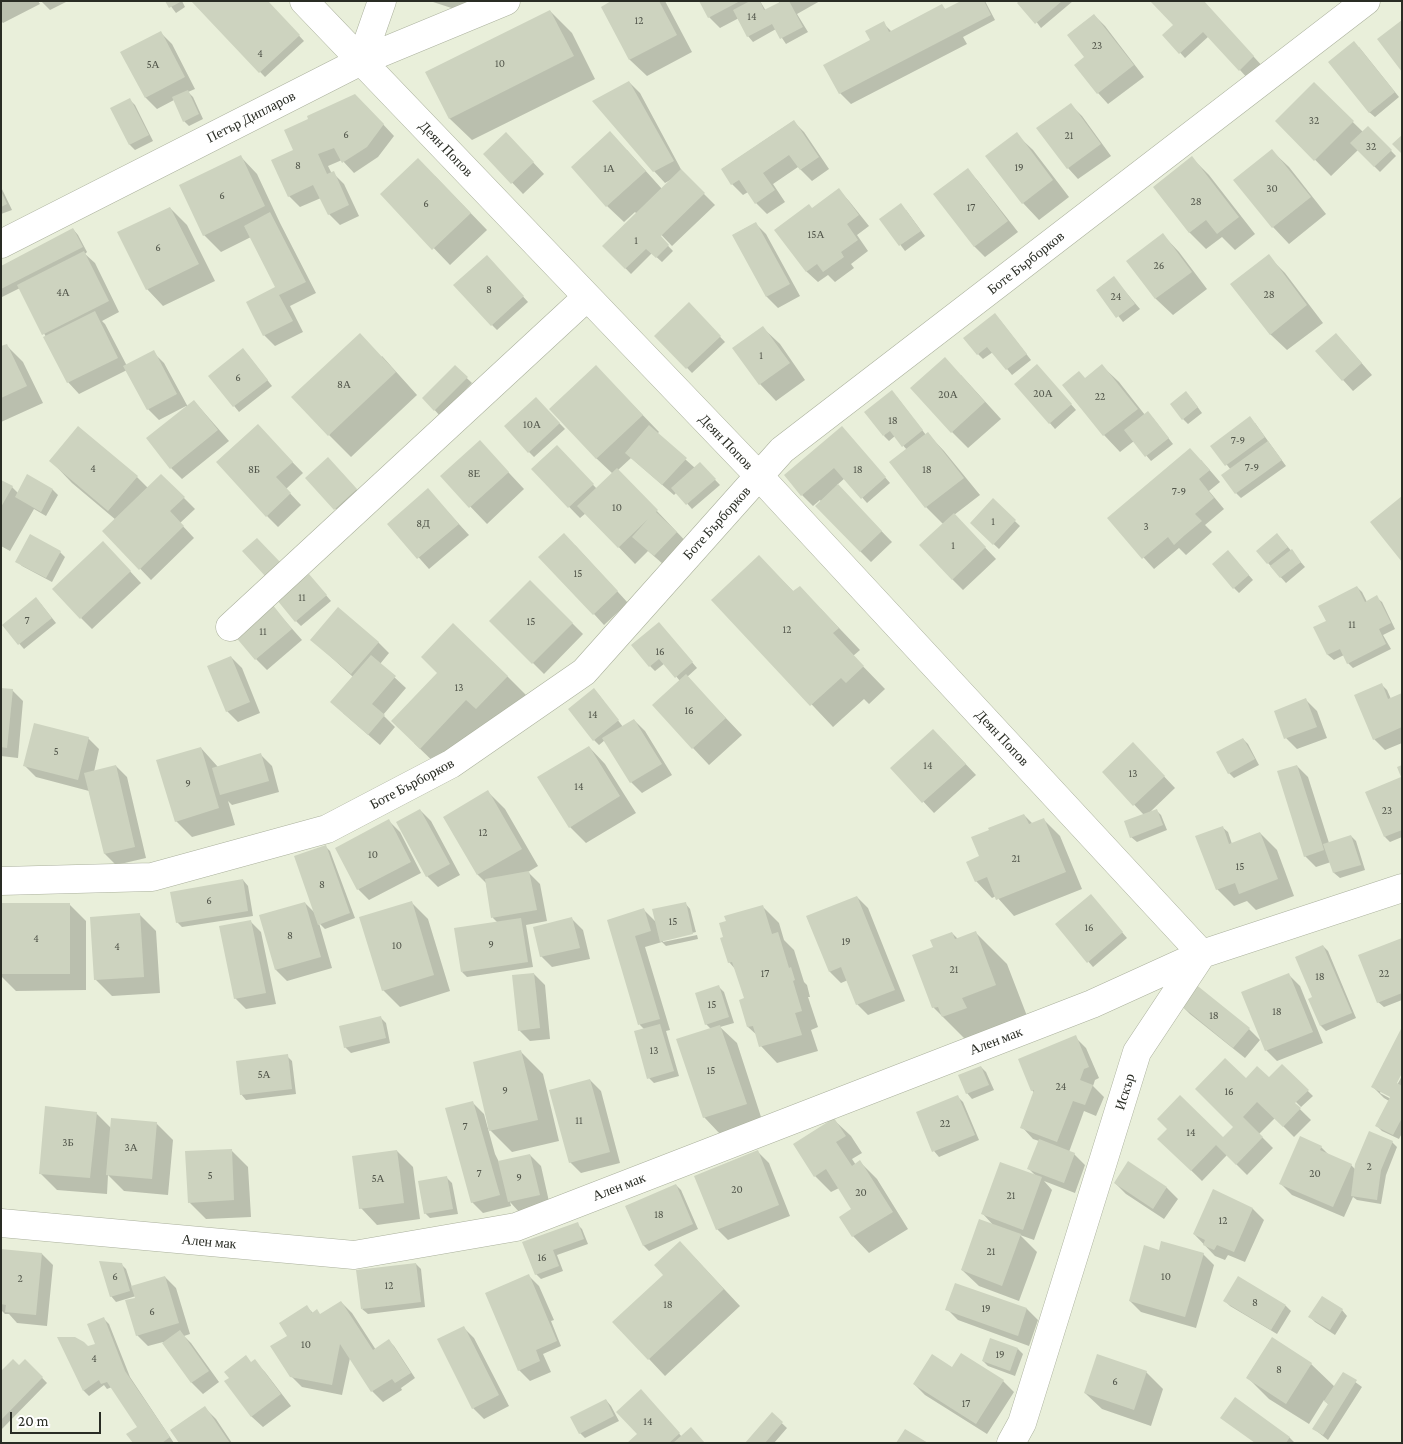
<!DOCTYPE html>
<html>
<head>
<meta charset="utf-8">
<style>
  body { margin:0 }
  #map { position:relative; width:1403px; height:1444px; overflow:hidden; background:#e9efda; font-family:"Crimson Pro",serif }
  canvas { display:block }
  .frame { position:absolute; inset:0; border:2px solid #292c24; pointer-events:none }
  .scale { position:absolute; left:10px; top:1412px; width:91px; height:22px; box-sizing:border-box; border:2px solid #292c24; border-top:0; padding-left:6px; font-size:15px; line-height:18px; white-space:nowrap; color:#292c24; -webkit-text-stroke:4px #fff; paint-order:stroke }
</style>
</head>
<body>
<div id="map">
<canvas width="1403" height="1444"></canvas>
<div class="frame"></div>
<div class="scale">20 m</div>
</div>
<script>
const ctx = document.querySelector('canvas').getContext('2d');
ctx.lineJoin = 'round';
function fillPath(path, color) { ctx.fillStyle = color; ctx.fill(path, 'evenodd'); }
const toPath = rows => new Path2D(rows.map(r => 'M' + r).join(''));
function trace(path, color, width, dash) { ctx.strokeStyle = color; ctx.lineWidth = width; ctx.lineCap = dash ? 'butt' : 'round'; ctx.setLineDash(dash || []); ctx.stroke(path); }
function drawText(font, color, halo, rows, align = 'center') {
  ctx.font = font + ' "Crimson Pro",serif'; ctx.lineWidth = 5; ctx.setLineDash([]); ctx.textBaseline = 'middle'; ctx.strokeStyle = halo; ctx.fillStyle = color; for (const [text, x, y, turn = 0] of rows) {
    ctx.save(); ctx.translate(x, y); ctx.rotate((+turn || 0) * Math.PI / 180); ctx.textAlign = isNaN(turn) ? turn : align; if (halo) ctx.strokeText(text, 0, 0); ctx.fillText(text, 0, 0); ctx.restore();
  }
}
const shadow = toPath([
  [1,1,38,1,40,4,3,23,1,21],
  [41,1,68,1,50,10],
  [167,1,182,1,185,7,176,13],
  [192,1,267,1,304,41,265,77],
  [430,1,487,1,482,18],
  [614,1,665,1,692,52,647,76,630,60,602,7],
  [701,1,760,1,766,11,780,4,778,1,820,1,797,14,808,32,786,44,776,29,753,42,748,36,739,18,720,28,709,17],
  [963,1,985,1,995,20,963,37,967,44,851,104,840,93,883,23,892,32,942,6,946,10],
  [1021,1,1073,1,1041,28],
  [1203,1,1264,68,1250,81,1209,36,1185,58,1164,35],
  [550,11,572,33,595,79,472,140,450,119,427,73],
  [1094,15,1105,26,1144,77,1108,104,1098,93,1086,57],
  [161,33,172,44,195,89,188,92,193,97,203,119,189,126,184,121,174,100,157,109,146,98,122,53],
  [1359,47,1399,97,1375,117,1369,112],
  [629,82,640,93,683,173,715,205,672,246,650,223,648,225,673,251,662,262,652,253,631,274,604,246,637,214,635,212,624,222,607,206,627,150,662,189,672,179,665,183,654,171],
  [1314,84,1363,132,1368,127,1396,156,1380,172,1358,150,1331,176,1277,121],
  [130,100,135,105,153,141,135,150,130,145,112,109],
  [1071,105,1082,116,1111,156,1078,179,1068,168],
  [366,106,394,136,378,157,354,173,342,160,328,166,332,174,333,173,344,184,359,216,340,225,329,214,321,198,300,207,289,196,294,150],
  [793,121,804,132,829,169,812,181,798,167,773,184,785,202,767,214,756,203,748,192,743,195,732,184,722,169],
  [1016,134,1033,150,1069,197,1039,220,1023,203],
  [517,145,544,174,523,194,485,154],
  [1272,151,1289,167,1326,214,1289,244,1273,227],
  [241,157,257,174,280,223,316,293,290,306,303,332,275,346,264,335,277,287,251,237,221,252,204,235],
  [1192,158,1209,175,1255,234,1235,250,1222,237,1206,249,1190,233,1155,187],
  [968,170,978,181,1018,232,985,257,974,246],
  [435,176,487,230,450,265,382,194],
  [1,187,12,210,1,214],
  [839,190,849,201,869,226,857,235,868,251,851,264,854,268,835,282,828,275,818,282,807,272,776,230,812,209],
  [170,208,187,225,215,281,163,306,147,289],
  [906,210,925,236,905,251,881,219],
  [755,223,766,234,800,296,778,308,767,297,733,235],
  [73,229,78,235,87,252,85,254,95,263,119,312,102,321,105,324,127,366,153,352,164,363,188,407,194,401,229,441,182,479,171,468,186,406,159,420,148,409,127,370,79,394,68,382,45,337,46,337,20,288,2,297,1,296,1,267],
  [1163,235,1179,252,1207,289,1173,315,1156,299,1128,261],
  [1268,256,1285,273,1323,323,1287,350,1270,334],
  [492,262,528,302,497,330,492,325],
  [1114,278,1140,309,1123,322,1098,290],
  [689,304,725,342,692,373,656,336],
  [1000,320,1031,360,1012,375,993,352,983,359,978,354],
  [763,328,780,344,805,380,776,401,760,384,734,349],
  [6,345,23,362,43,403,1,422,1,348],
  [1346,345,1372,375,1353,391,1343,380],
  [248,355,272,386,239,412,210,376],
  [382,356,417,395,351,457,329,435],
  [1102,366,1119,382,1145,415,1153,418,1173,444,1151,461,1134,441,1120,452,1104,435,1086,379],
  [455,367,472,383,440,416,424,398],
  [1042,371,1076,410,1055,429,1016,384],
  [961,375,1001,419,968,448,952,432],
  [612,383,659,432,657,434,695,468,700,464,720,485,692,509,677,492,674,495,631,458,618,470,693,549,671,571,648,551,635,564,586,513,580,518,532,469,567,457,597,489,613,474,596,458],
  [897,397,926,435,928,434,944,451,980,495,954,515,996,559,963,590,952,579,943,524,926,507,891,463,907,450,895,436,889,441,884,436],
  [1191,398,1202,413,1188,424,1183,419],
  [536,399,565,429,534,457,529,452],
  [1255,423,1286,466,1241,498,1236,493,1231,470,1212,446],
  [842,427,890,483,867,503,845,478,837,485,892,542,871,562,860,551,820,500,813,506,802,495],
  [268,437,303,473,286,489,301,505,278,527,267,516],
  [496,459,524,489,487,524,442,477],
  [1201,460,1220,482,1209,491,1224,509,1205,525,1212,532,1186,555,1179,548,1154,569,1108,518],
  [51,461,137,477,148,488,161,475,195,509,180,523,194,538,151,580,104,531,116,520,72,483],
  [338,469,367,501,346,520,306,478],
  [28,476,53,490,58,495,46,516,34,509,10,551,1,546,1,481,12,487,18,493],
  [428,490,469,535,429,569,389,524],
  [993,500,1020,526,999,549,971,523],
  [1282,540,1305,567,1286,583,1268,563],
  [575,545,628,603,604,625,594,614],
  [60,552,65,557,52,582,22,566,17,561],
  [114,554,141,583,92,629,81,618],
  [759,557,794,592,821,609,860,650,853,656,885,689,869,704,864,699,833,727,713,600],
  [1233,557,1253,580,1239,593,1234,588],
  [314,581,331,601,301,626,296,621],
  [530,581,583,634,544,674,491,621],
  [1357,587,1362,592,1367,602,1376,597,1382,602,1395,629,1383,635,1391,649,1353,668,1348,663,1344,655,1334,660,1328,655,1315,628,1327,622],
  [41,604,56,623,24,649,3,625],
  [272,606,302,640,267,670,256,659],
  [664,629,697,668,687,677,742,735,709,765,693,748,680,681,665,663,655,671,650,666],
  [312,640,378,642,389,653,380,664,406,688,383,715,395,727,380,745,343,713,353,677],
  [231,657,242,668,260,713,238,722,227,711],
  [439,673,507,676,529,698,442,770,414,743],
  [1382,685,1387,690,1391,699,1402,694,1402,743,1385,750,1374,739],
  [1,689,12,690,23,701,18,758,1,756],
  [599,695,623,727,634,720,645,731,672,775,642,793,631,782,605,740,599,745,594,740],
  [1306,700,1317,711,1327,738,1297,749,1286,738],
  [88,738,99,749,94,772,116,766,127,777,146,858,116,865,105,854,89,791,36,777,25,766],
  [1243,739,1248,744,1259,765,1234,778,1229,773],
  [944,741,976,775,934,813,892,768],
  [589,747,605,764,636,813,586,843,570,827],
  [201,748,218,767,261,755,272,766,279,792,232,805,228,801,235,825,192,837,176,821],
  [1144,755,1175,788,1149,813,1156,810,1161,815,1167,830,1137,842,1131,837,1144,815,1103,772],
  [1297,766,1308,777,1329,843,1351,836,1356,841,1365,870,1340,878,1334,873,1331,862,1316,867,1305,856],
  [1402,778,1402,837,1390,842,1385,837],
  [488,792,505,809,538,866,528,872,540,884,547,921,526,925,533,967,467,977,462,972,497,922,493,918,486,883,478,875,445,818],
  [420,810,431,821,460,875,438,887,427,876],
  [1024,815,1033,824,1044,820,1060,836,1082,889,1014,916,996,896,992,898,976,881,980,857],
  [389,821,400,832,421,873,369,900,358,889],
  [1222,827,1228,832,1232,844,1260,833,1277,850,1294,896,1256,910,1247,901,1234,906,1217,889],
  [325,846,330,851,355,918,325,929,319,923,332,968,287,981,276,970,261,915,305,903,316,914],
  [243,880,248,886,253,916,182,927,177,922],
  [857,897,868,908,905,1001,868,1015,857,1004,848,980,841,983,830,972,807,917],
  [1096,901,1127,938,1093,967,1056,924],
  [411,902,428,919,450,991,400,1007,383,990],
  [685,903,690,909,696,932,663,940,663,942,697,935,698,939,666,946,662,942,645,947,670,1030,666,1031,679,1076,654,1083,649,1078,644,1029,640,1025,609,920,644,910,656,922],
  [69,904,86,921,86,990,16,991,1,976,1,905],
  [762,906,779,923,784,940,794,950,804,982,807,985,810,997,808,997,818,1027,811,1030,818,1051,777,1063,761,1046,758,1036,748,1027,745,999,736,970,729,962,725,938,727,922],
  [140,915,156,931,160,993,112,996,95,979],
  [572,919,583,930,590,959,552,967,541,956],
  [250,921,261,932,276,1004,246,1009,235,998],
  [952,933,958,939,976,933,1007,964,1027,1016,965,1039,934,1008,914,956,935,948],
  [1402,939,1402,1000,1384,1007,1378,1002],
  [1323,946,1328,951,1356,1018,1326,1031,1321,1026,1314,998],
  [534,974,545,985,550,1039,530,1041,519,1030],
  [1289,975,1300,986,1323,1043,1277,1061,1266,1050],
  [1194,985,1249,1029,1260,1040,1245,1058,1190,1014,1179,1003],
  [719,987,724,992,734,1023,720,1027,737,1043,762,1120,720,1134,704,1117,711,1029,706,1024],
  [381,1018,386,1023,390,1043,351,1053,345,1047],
  [1075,1037,1086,1048,1099,1078,1095,1080,1093,1086,1104,1097,1096,1116,1084,1111,1069,1152,1074,1154,1085,1165,1075,1193,1044,1181,1052,1190,1034,1240,1020,1235,1037,1252,1019,1301,979,1286,962,1270,994,1226,983,1214,1037,1177,1029,1169,1039,1141,1033,1139,1022,1127,1034,1093,1032,1090],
  [521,1052,543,1074,559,1141,512,1152,488,1128,490,1127],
  [287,1056,292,1061,296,1094,246,1100,241,1094],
  [1282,1066,1313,1096,1301,1107,1271,1077],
  [981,1067,986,1072,994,1090,972,1099,967,1093],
  [1257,1067,1311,1120,1294,1137,1275,1118,1259,1134,1273,1148,1247,1175,1227,1155,1202,1181,1159,1139,1169,1130,1223,1139,1235,1127,1259,1092],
  [1402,1076,1402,1133,1399,1139,1382,1131,1377,1126,1389,1101,1384,1098,1373,1087,1395,1084,1397,1085],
  [1381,1091,1391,1096,1391,1099,1380,1093],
  [590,1080,601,1091,620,1163,581,1173,570,1162],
  [958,1097,963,1102,979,1140,939,1157,934,1151],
  [473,1103,484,1114,495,1154,499,1162,530,1155,541,1166,550,1206,520,1213,510,1202,511,1206,483,1213,472,1202],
  [96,1113,111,1128,156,1123,173,1140,168,1195,124,1191,108,1175,107,1194,57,1190,40,1173],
  [834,1120,851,1136,862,1153,852,1159,856,1165,860,1162,877,1179,908,1229,869,1253,853,1236,852,1209,839,1188,831,1192,815,1176],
  [1392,1142,1397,1147,1386,1175,1381,1204,1357,1200,1353,1197,1344,1217,1292,1195,1281,1184,1321,1147,1329,1155,1351,1165,1356,1170],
  [231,1150,248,1167,251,1217,206,1219,189,1202],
  [397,1151,413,1167,420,1219,377,1225,361,1208],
  [758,1152,769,1163,790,1216,728,1240,717,1229],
  [1129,1163,1167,1188,1178,1199,1164,1219,1126,1194,1115,1183],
  [447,1178,452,1183,458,1214,430,1218,425,1213],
  [676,1185,681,1190,698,1229,649,1251,644,1246,626,1207],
  [1213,1191,1253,1209,1264,1220,1245,1262,1228,1255,1225,1260,1215,1256,1194,1234],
  [577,1224,582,1229,588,1244,557,1255,563,1271,541,1279,536,1274,524,1243],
  [1,1250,42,1254,53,1265,47,1326,17,1323,9,1314,5,1314,1,1310],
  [1160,1251,1203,1254,1214,1265,1196,1328,1141,1312,1130,1301],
  [696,1259,740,1306,665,1376,649,1359,665,1275],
  [121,1264,126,1269,132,1287,165,1277,176,1288,190,1334,184,1336,191,1343,219,1382,203,1394,192,1383,163,1342,148,1346,137,1335,136,1296,116,1302,111,1296],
  [416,1264,421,1269,425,1307,368,1314,362,1309],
  [528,1275,539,1286,554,1320,551,1321,561,1346,543,1354,551,1372,530,1381,519,1370],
  [956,1284,1027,1309,1038,1320,1029,1346,958,1320,947,1309],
  [1225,1301,1286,1306,1291,1311,1277,1334,1230,1306],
  [341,1302,352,1313,376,1350,389,1341,394,1346,415,1378,401,1388,402,1390,383,1402,372,1391,350,1358,342,1395,302,1387,291,1376,289,1336,307,1307,313,1313,321,1315],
  [1342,1310,1347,1316,1335,1335,1315,1322,1310,1317],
  [104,1319,109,1324,130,1377,174,1443,134,1443,139,1427,112,1387,107,1389,104,1385,89,1396,84,1391,59,1338,88,1348,97,1345],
  [463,1327,474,1338,509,1406,484,1419,473,1408],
  [1272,1339,1311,1364,1335,1387,1343,1373,1362,1387,1328,1440,1314,1429,1329,1405,1324,1400,1309,1424,1269,1399,1247,1377],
  [1018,1349,1023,1354,1015,1376,988,1366,983,1361],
  [25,1360,47,1383,1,1430,1,1373,19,1367],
  [254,1361,265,1372,291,1406,263,1427,252,1417,226,1382],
  [953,1368,1003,1381,1014,1392,987,1434,925,1395,914,1384],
  [1146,1372,1163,1389,1151,1426,1102,1409,1085,1393],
  [646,1396,682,1437,705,1443,629,1443,638,1435],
  [1235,1399,1290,1438,1295,1443,1255,1443],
  [606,1400,611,1406,619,1421,585,1438,580,1433],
  [205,1408,216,1419,232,1443,181,1443],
  [772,1414,787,1428,774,1443,746,1443]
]);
const building = toPath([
  [165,1,182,1,169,8],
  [191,1,268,1,300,35,259,73],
  [611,1,659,1,677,35,629,60,601,7],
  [699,1,740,1,708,18],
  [750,1,760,1,764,10,782,1,789,1,803,27,780,39,772,24,747,37,733,10],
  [961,1,984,1,991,15,839,94,823,65,870,40,865,31,884,21,889,32,942,4,945,9],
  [1019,1,1062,1,1035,24,1017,3],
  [1152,1,1204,1,1254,56,1239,71,1203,32,1179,54,1162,35,1173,25,1151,2],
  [550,10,574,56,449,119,425,72],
  [1094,14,1134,65,1097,94,1074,65,1084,57,1067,35],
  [1402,20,1402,72,1377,39],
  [161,31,185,77,145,98,120,52],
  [1354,41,1395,92,1369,113,1328,62],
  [629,81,674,161,653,172,592,101],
  [1314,82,1354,121,1314,161,1275,121],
  [188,90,199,114,183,122,172,97],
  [355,94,384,124,367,147,342,163,334,148,318,154,327,174,334,171,349,205,328,215,313,185,288,197,271,160,293,150,284,130,308,119,307,116],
  [130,98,149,135,129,145,110,108],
  [1071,103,1101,144,1067,169,1036,128],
  [794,120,819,157,800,170,789,155,763,173,775,190,755,204,739,180,731,185,721,169],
  [1368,126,1392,150,1374,167,1350,143],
  [610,131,646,171,606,207,571,167],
  [506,132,534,162,511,184,483,154],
  [1017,132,1053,180,1022,204,985,156],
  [1402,135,1402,154,1392,144],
  [1272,149,1311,197,1272,228,1233,180],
  [241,155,265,206,203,236,179,185],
  [1192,156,1239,217,1217,234,1206,220,1189,233,1153,187],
  [418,158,471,213,432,250,380,194],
  [968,168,1008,221,974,247,933,194],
  [681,169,705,193,661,236,669,245,656,258,646,249,625,269,602,246],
  [839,188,859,215,847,224,858,240,841,252,844,257,823,272,817,264,806,272,774,230,809,204,812,208],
  [1,191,7,204,1,207],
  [901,203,921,231,899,246,879,219],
  [170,207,199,264,146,290,117,232],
  [270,212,306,282,279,295,293,321,263,336,246,302,275,287,244,226],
  [756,222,790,284,766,297,732,235],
  [73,228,83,247,1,289,1,266],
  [1163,233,1192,272,1155,299,1126,261],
  [84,251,109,301,42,335,17,285],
  [1269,254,1307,305,1270,335,1230,284],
  [487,255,524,296,491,326,453,285],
  [1114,276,1135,304,1116,318,1096,290],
  [689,302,721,336,686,369,654,336],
  [95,311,118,358,67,383,43,337],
  [995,313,1027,354,1006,370,987,347,977,355,963,338],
  [763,326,790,363,759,385,732,348],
  [360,333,396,372,328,436,291,397],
  [1336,333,1362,363,1342,381,1315,351],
  [7,344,27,386,1,398,1,346],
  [243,348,268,380,233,407,208,376],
  [154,350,177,394,147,410,123,366],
  [945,357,985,402,951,433,910,388],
  [1037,364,1072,404,1049,424,1014,384],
  [1102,364,1138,409,1103,436,1062,385,1079,371,1085,378],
  [455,365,468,377,434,411,422,398],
  [596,365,643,415,596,459,549,409],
  [892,390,923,430,902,447,890,431,883,436,864,412],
  [1186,391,1198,407,1182,420,1170,404],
  [536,397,560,423,528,453,504,426],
  [194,400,218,430,170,469,146,438],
  [1148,411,1169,438,1145,457,1124,430],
  [1250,416,1265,437,1225,466,1210,446],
  [258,424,293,462,276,477,291,493,266,517,216,462],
  [649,425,687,458,662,485,625,453],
  [78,426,138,476,108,511,49,461],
  [842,426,886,477,861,499,834,468,801,496,784,475],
  [928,432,964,478,925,508,889,462],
  [480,440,509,472,469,508,440,476],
  [1268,441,1282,460,1235,494,1221,475],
  [557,445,594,484,568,508,531,469],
  [1190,448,1210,470,1199,479,1214,498,1195,514,1202,521,1185,535,1174,545,1168,537,1142,559,1107,518],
  [328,457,357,489,334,510,305,478],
  [700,462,716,479,686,505,671,488],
  [617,468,658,510,656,512,677,532,654,556,632,537,648,519,618,548,577,506],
  [27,474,53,489,41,512,15,497],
  [161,474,185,497,170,511,184,526,139,570,102,531],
  [1,480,13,486,1,507],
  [838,484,882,531,860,552,815,506],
  [428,488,459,524,417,559,387,524],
  [1402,496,1402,562,1370,522],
  [993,498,1016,520,993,545,970,523],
  [954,513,986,547,952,580,919,545],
  [564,533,618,591,593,615,538,557],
  [1277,533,1288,547,1267,564,1256,551],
  [30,534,61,551,46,578,15,562],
  [257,538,281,563,266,577,242,551],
  [103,541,131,571,80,619,52,589],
  [1292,549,1301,562,1280,578,1270,566],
  [1228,550,1249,575,1233,589,1212,564],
  [759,555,793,591,800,586,839,628,833,633,864,666,846,683,841,678,810,706,711,600],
  [309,574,327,595,295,622,277,600],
  [530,580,573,623,532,664,489,621],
  [1357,586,1365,602,1377,595,1391,623,1379,629,1386,644,1347,664,1340,649,1327,655,1313,627,1326,621,1318,606],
  [36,597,52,618,18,645,2,625],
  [272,604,292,629,255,660,234,635],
  [338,607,379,642,351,674,310,640],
  [659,622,693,662,675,678,659,659,649,667,631,645],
  [453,623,508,676,476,709,466,700,420,749,391,721,437,673,421,657],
  [371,655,396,676,372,704,385,715,368,735,330,702],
  [231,656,250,702,226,712,207,666],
  [686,674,726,718,692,749,652,705],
  [1382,683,1388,699,1402,693,1402,727,1373,740,1354,695],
  [1,688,13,689,7,748,1,747],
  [594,688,619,720,593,741,568,709],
  [1306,698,1317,727,1284,739,1274,711],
  [634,719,662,764,630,783,602,738],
  [34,723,89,737,78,780,23,766],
  [933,729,966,764,922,803,890,768],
  [1243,738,1255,759,1228,774,1216,752],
  [1133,742,1165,776,1133,806,1102,772],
  [589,746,620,796,569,828,537,777],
  [201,747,219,808,175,822,156,760],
  [261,753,269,781,220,795,212,768],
  [116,765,135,847,104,854,84,773],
  [1297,765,1324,850,1304,857,1277,771],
  [1402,765,1402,830,1384,837,1365,792,1401,777,1397,767],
  [488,790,522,849,477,875,443,817],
  [420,809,450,864,426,877,396,822],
  [1157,809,1163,825,1130,838,1124,821],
  [1024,814,1029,824,1044,818,1066,872,996,900,987,877,975,882,966,862,979,856,971,837,989,830,988,828],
  [389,819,411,862,357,890,335,848],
  [1223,826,1229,844,1260,832,1278,879,1239,894,1235,883,1216,890,1195,836],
  [1351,835,1361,865,1333,873,1323,844],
  [326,845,350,913,318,925,294,856],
  [529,871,537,910,491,918,485,879],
  [243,879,248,911,176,923,170,892],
  [1091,894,1123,932,1087,963,1055,924],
  [857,896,895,990,856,1005,841,967,829,972,806,916],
  [412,901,434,975,382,991,359,917],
  [305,902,321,957,275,970,259,915],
  [686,902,693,934,660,942,652,909],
  [1,903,70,903,70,974,1,974],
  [763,905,772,934,778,932,789,968,791,967,795,980,793,981,802,1011,795,1013,802,1035,759,1047,753,1026,747,1027,739,1000,744,998,732,962,728,963,720,938,723,937,719,923,726,921,724,916],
  [644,908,651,931,635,936,660,1019,638,1025,607,920],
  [140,913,144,977,94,980,90,917],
  [572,917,580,948,540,957,533,927],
  [521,918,528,962,461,972,454,928],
  [251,920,266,993,234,999,219,926],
  [976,931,996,985,962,998,967,1008,942,1017,938,1007,932,1008,912,955,933,947,930,940,952,932,955,939],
  [1402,938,1402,993,1377,1003,1358,955],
  [1323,945,1352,1013,1320,1026,1308,999,1312,997,1295,957],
  [534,973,540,1028,518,1031,512,975],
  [1289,973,1313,1032,1265,1051,1241,992],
  [1194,983,1250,1028,1233,1048,1178,1003],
  [719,985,729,1017,705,1025,695,993],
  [381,1016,386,1038,344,1048,339,1026],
  [660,1024,674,1071,647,1079,634,1031],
  [720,1025,747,1104,703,1118,676,1039],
  [1402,1027,1402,1073,1397,1083,1402,1086,1402,1118,1393,1135,1375,1126,1390,1097,1371,1087],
  [1076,1035,1089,1067,1084,1069,1080,1080,1093,1085,1085,1105,1073,1101,1057,1142,1020,1128,1034,1090,1031,1091,1018,1059],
  [521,1050,538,1120,489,1131,473,1062],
  [288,1054,292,1089,240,1095,236,1061],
  [1225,1058,1246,1078,1257,1066,1269,1077,1282,1064,1309,1090,1295,1103,1301,1108,1283,1127,1257,1102,1243,1117,1263,1137,1236,1165,1216,1145,1191,1171,1157,1139,1167,1129,1157,1119,1180,1095,1223,1137,1233,1127,1195,1089],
  [981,1066,989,1085,966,1094,958,1075],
  [590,1079,610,1152,569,1163,549,1090],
  [958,1095,975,1135,932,1152,916,1112],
  [473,1101,500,1195,471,1203,445,1108],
  [45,1106,97,1112,90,1178,39,1174],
  [111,1118,157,1122,152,1179,106,1175],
  [834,1118,846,1136,836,1142,852,1166,860,1160,893,1212,852,1237,839,1217,851,1209,826,1169,814,1177,793,1144],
  [1369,1131,1393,1141,1381,1170,1377,1200,1351,1196,1355,1164],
  [1300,1136,1322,1146,1320,1150,1352,1164,1333,1207,1279,1184],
  [1039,1139,1075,1153,1064,1183,1027,1169],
  [232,1149,234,1200,188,1203,185,1151],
  [397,1150,404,1203,359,1209,352,1156],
  [758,1150,779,1205,716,1230,694,1176],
  [530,1154,540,1195,508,1202,498,1161],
  [1128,1161,1167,1187,1153,1209,1114,1183],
  [1000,1162,1042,1177,1023,1230,981,1214],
  [447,1176,453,1209,424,1214,418,1181],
  [676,1184,693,1224,643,1246,625,1206],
  [1213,1189,1253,1208,1234,1252,1217,1245,1214,1250,1203,1245,1205,1240,1193,1234],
  [979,1219,1021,1234,1002,1286,961,1270],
  [578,1222,584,1239,553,1250,559,1266,535,1275,522,1242],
  [680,1241,724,1289,648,1360,612,1322,663,1275,654,1265],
  [1161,1241,1204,1253,1185,1317,1129,1301,1144,1245,1159,1250],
  [1,1249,42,1253,36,1315,5,1312,6,1305,1,1304],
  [99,1261,122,1263,130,1291,110,1297],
  [416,1263,421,1302,361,1309,356,1270],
  [529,1274,557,1341,536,1350,540,1361,518,1371,485,1293],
  [165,1276,179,1323,136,1336,125,1300,135,1298,131,1286],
  [1238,1276,1286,1305,1271,1330,1223,1301],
  [955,1283,1027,1308,1018,1336,945,1310],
  [1322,1296,1343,1309,1330,1330,1308,1317],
  [341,1301,373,1350,389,1339,411,1373,395,1383,392,1379,371,1392,340,1344,332,1385,290,1377,270,1346,287,1336,279,1323,307,1305,312,1313,317,1309,320,1314],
  [104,1317,125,1371,170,1437,162,1443,133,1443,126,1434,137,1427,107,1382,101,1384,99,1380,83,1391,57,1337,75,1337,84,1342,88,1346,95,1344,87,1324],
  [464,1326,499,1395,472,1409,437,1339],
  [180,1330,209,1371,191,1383,162,1343],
  [1272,1337,1312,1363,1286,1404,1246,1378],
  [990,1338,1018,1348,1010,1371,982,1361],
  [961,1353,1004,1380,976,1424,913,1384,932,1354,952,1367],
  [1097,1354,1147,1371,1134,1410,1084,1393],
  [246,1355,251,1362,255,1359,281,1394,251,1417,224,1381,229,1378,224,1372],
  [13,1359,19,1365,25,1359,43,1377,1,1420,1,1371],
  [1343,1372,1357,1380,1323,1435,1312,1429,1328,1404,1324,1401],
  [641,1389,680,1433,669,1443,627,1443,637,1434,616,1412],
  [1235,1397,1290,1437,1286,1443,1255,1443,1220,1418],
  [606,1399,614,1416,579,1434,570,1417],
  [205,1406,230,1443,179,1443,170,1430],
  [772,1412,783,1422,765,1443,745,1443],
  [691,1427,705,1443,673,1443],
  [905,1429,928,1443,896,1443]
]);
const minor = toPath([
  [361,61,382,1],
  [1,244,361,61,506,1],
  [230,627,587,297],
  [1,881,152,877,327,829,451,764,584,672,782,450,1366,1],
  [1,1223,354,1255,516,1227,1092,1004,1202,954,759,476,304,1],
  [1011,1443,1022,1423,1137,1052,1202,954,1402,888]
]);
const numberNames = [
  ["14",752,17],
  ["12",639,21],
  ["23",1097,46],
  ["4",260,54],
  ["10",500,64],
  ["5А",153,65],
  ["32",1314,121],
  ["6",346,135],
  ["21",1069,136],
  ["32",1371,147],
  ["8",298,166],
  ["19",1019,168],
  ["1А",609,169],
  ["30",1272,189],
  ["6",222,196],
  ["28",1196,202],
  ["6",426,204],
  ["17",971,208],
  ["15А",816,235],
  ["1",636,241],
  ["6",158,248],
  ["26",1159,266],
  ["8",489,290],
  ["4А",63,293],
  ["28",1269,295],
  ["24",1116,297],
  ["1",761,356],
  ["6",238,378],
  ["8А",344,385],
  ["20А",1043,394],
  ["20А",948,395],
  ["22",1100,397],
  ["18",893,421],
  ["10А",532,425],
  ["7-9",1238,441],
  ["7-9",1252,468],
  ["4",93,469],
  ["8Б",254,470],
  ["18",858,470],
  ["18",927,470],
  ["8Е",474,474],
  ["7-9",1179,492],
  ["10",617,508],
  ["1",993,522],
  ["8Д",423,524],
  ["3",1146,527],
  ["1",953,546],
  ["15",578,574],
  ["11",302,598],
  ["7",27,621],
  ["15",531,622],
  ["11",1352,625],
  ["12",787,630],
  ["11",263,632],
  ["16",660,652],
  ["13",459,688],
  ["16",689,711],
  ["14",593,715],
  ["5",56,752],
  ["14",928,766],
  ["13",1133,774],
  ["9",188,784],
  ["14",579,787],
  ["23",1387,811],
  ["12",483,833],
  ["10",373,855],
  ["21",1016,859],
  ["15",1240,867],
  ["8",322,885],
  ["6",209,901],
  ["15",673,922],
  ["16",1089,928],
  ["8",290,936],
  ["4",36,939],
  ["19",846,942],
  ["9",491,945],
  ["10",397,946],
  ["4",117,947],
  ["21",954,970],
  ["17",765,974],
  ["22",1384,974],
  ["18",1320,977],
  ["15",712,1005],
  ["18",1277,1012],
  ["18",1214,1016],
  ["13",654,1051],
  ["15",711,1071],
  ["5А",264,1075],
  ["24",1061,1087],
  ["9",505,1091],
  ["16",1229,1092],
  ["11",579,1121],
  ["22",945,1124],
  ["7",465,1127],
  ["14",1191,1133],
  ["3Б",68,1143],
  ["3А",131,1148],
  ["2",1369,1167],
  ["7",479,1174],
  ["20",1315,1174],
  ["5",210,1176],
  ["9",519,1178],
  ["5А",378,1179],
  ["20",737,1190],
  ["20",861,1193],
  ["21",1011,1196],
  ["18",659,1215],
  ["12",1223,1221],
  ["21",991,1252],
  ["16",542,1258],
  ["6",115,1277],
  ["10",1166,1277],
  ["2",20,1279],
  ["12",389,1286],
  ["8",1255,1303],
  ["18",668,1305],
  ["19",986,1309],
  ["6",152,1312],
  ["10",306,1345],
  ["19",1000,1355],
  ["4",94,1359],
  ["8",1279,1370],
  ["6",1115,1382],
  ["17",966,1404],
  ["14",648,1422]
];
const streetNames = [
  ["Петър Дипларов",251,117,-27],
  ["Деян Попов",446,149,46],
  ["Боте Бърборков",1026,263,-38],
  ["Деян Попов",726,442,46],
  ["Боте Бърборков",717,523,-48],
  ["Деян Попов",1002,738,47],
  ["Боте Бърборков",412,784,-28],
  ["Ален мак",996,1041,-21],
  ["Искър",1125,1092,-73],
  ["Ален мак",619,1187,-21],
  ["Ален мак",209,1242,5]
];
fillPath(shadow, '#0003');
fillPath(building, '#cdd3bf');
trace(minor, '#aab09c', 29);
trace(minor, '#fff', 28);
drawText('11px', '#52564b', null, numberNames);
drawText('14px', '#292c24', '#fff', streetNames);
</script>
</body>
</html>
